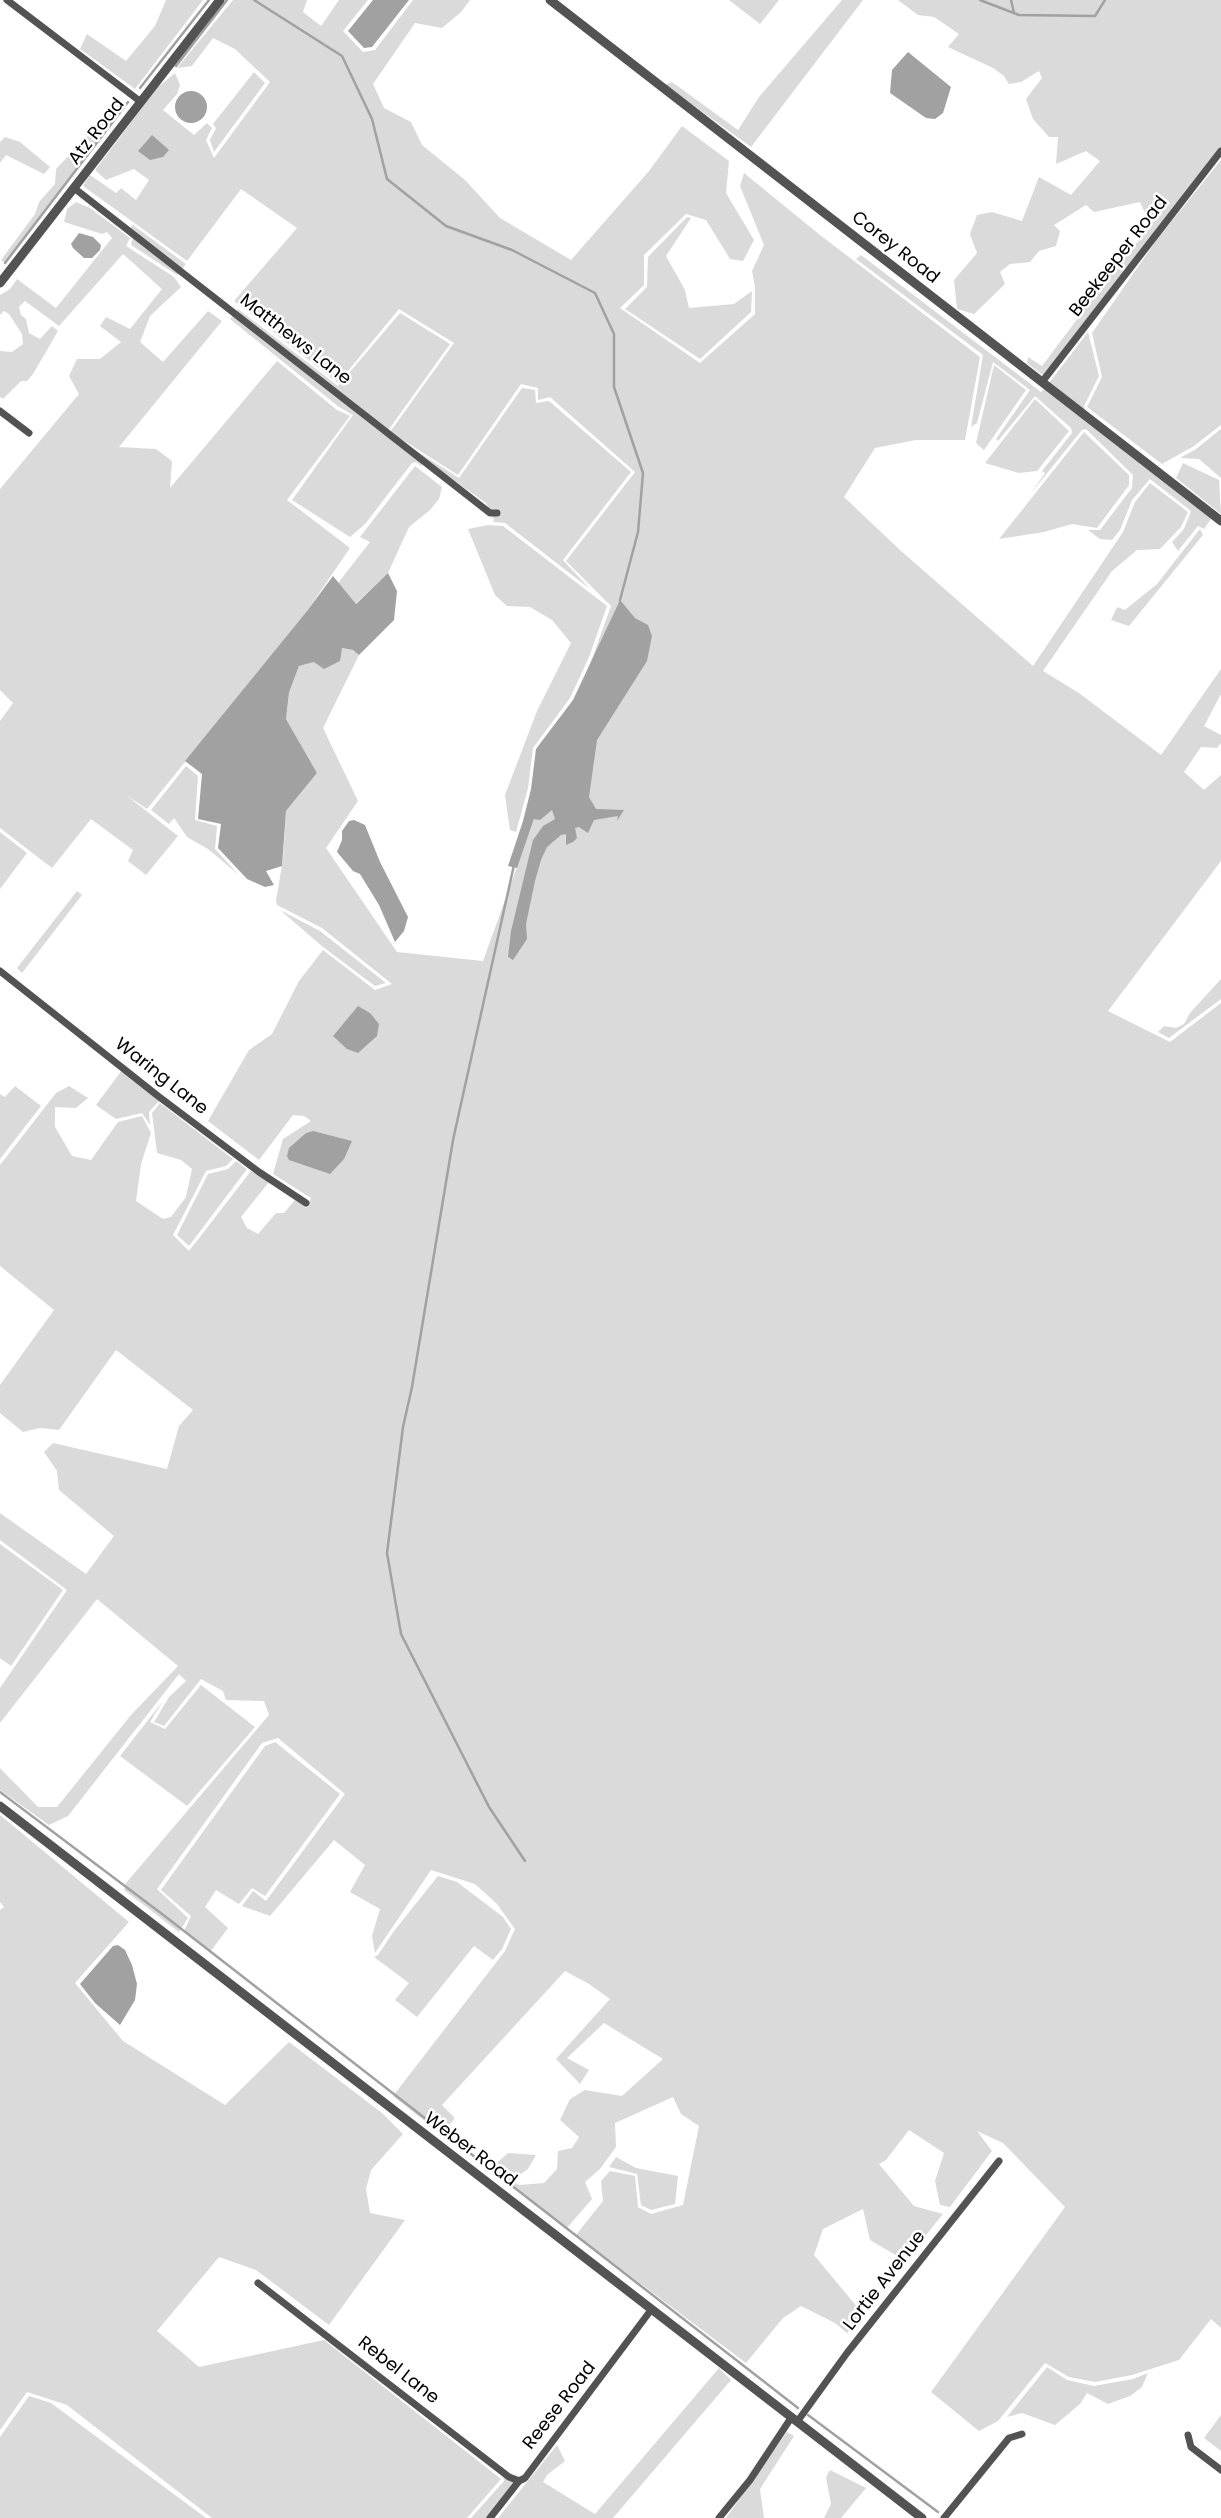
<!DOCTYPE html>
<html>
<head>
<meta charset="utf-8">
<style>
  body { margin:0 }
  canvas { display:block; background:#fff }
</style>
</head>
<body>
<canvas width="1221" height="2518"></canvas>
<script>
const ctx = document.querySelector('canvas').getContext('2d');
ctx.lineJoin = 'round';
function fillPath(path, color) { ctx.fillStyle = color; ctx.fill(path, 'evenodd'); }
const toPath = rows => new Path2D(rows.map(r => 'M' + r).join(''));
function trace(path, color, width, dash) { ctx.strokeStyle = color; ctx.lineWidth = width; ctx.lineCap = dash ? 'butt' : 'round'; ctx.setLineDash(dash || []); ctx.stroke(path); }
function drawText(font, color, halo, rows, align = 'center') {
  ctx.font = font + ' Poppins,sans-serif'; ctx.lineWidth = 5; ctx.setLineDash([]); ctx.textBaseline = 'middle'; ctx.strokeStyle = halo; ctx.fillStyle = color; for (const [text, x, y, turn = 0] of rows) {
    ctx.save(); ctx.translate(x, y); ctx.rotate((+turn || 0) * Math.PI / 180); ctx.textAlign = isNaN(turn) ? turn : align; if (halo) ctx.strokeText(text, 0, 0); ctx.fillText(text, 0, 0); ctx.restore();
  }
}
const green = toPath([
  [166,0,203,0,135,89,80,49,87,34,126,61,155,26],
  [233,0,307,0,303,12,321,26,339,0,368,0,343,31,363,52,375,50,413,0,470,0,461,12,442,28,415,23,373,84,384,108,411,122,422,145,465,180,500,218,571,260,649,171,682,126,729,161,726,193,754,240,743,261,730,259,706,220,686,214,644,255,644,285,620,308,700,363,755,314,755,287,752,271,764,245,740,186,744,173,820,235,980,357,965,440,916,440,875,448,844,497,901,551,1033,666,1123,532,1135,502,1150,483,1188,512,1181,527,1160,549,1137,550,1112,571,1043,671,1079,693,1161,755,1221,669,1221,694,1204,726,1221,735,1221,743,1217,748,1201,747,1184,772,1204,790,1221,775,1221,861,1108,1011,1170,1042,1221,1003,1221,2328,1211,2319,1179,2360,1132,2375,1095,2382,1069,2377,1045,2363,998,2421,979,2431,931,2392,1065,2207,1003,2143,977,2131,992,2151,950,2207,940,2205,935,2181,944,2153,909,2130,886,2160,879,2164,914,2206,943,2214,913,2251,899,2257,870,2240,863,2209,823,2229,814,2255,863,2314,847,2333,835,2323,801,2306,783,2318,746,2363,576,2235,603,2201,601,2181,610,2171,635,2176,638,2207,651,2214,683,2205,699,2126,681,2114,673,2097,615,2123,616,2147,600,2169,585,2182,592,2199,566,2229,490,2169,508,2153,536,2155,528,2169,512,2180,519,2185,544,2183,557,2169,558,2151,572,2148,579,2137,560,2120,570,2099,585,2090,622,2096,663,2059,604,2023,567,2058,589,2070,580,2084,556,2059,610,1999,589,1984,565,1971,442,2105,455,2118,441,2134,393,2096,505,1951,515,1929,497,1904,475,1884,431,1870,375,1953,372,1936,380,1909,350,1892,365,1865,334,1840,270,1916,242,1906,253,1891,266,1901,345,1794,278,1738,262,1743,157,1889,188,1918,179,1932,124,1890,126,1883,269,1715,264,1701,226,1700,223,1691,201,1679,164,1726,154,1722,169,1697,186,1681,179,1674,68,1816,49,1825,0,1790,0,1768,38,1807,57,1807,131,1715,178,1666,97,1599,0,1723,0,1688,67,1590,0,1540,0,1513,86,1574,114,1536,59,1490,57,1471,44,1452,53,1443,167,1469,179,1426,193,1410,116,1350,59,1430,40,1428,23,1432,0,1413,0,1385,54,1310,0,1266,0,1165,56,1093,69,1086,88,1098,76,1108,55,1107,55,1127,72,1156,91,1160,118,1122,142,1116,151,1133,141,1164,136,1201,163,1219,171,1217,186,1197,192,1169,181,1160,157,1153,152,1113,160,1103,233,1159,226,1166,206,1171,173,1235,189,1251,251,1171,269,1182,241,1217,247,1228,258,1234,276,1213,284,1213,295,1200,307,1208,311,1198,273,1174,283,1139,311,1121,304,1116,293,1115,259,1160,208,1121,249,1050,272,1034,299,981,323,950,375,990,392,984,322,928,277,905,276,901,283,859,286,811,317,773,286,719,289,694,299,666,314,662,342,648,353,650,359,655,323,728,358,801,326,848,397,952,483,961,611,606,566,561,635,472,550,397,538,400,538,388,521,384,458,475,390,432,454,343,399,309,338,383,234,301,297,228,241,189,187,261,83,186,90,175,116,193,121,188,136,200,149,180,134,169,106,180,95,170,158,87,175,73,180,85,177,94,163,110,194,135,207,123,212,128,206,140,214,158,270,82,235,49,213,38,192,66,177,68],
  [729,0,779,0,760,24],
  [842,0,863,0,751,147,665,85,672,82,738,130,759,97],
  [898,0,1221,0,1221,148,1044,376,1027,363,1028,357,1042,366,1114,270,1151,226,1140,202,1094,212,1086,205,1054,225,1060,231,1056,246,1039,251,1030,262,1010,264,1000,272,1005,284,974,314,957,309,954,280,977,253,970,234,977,215,992,212,1022,221,1039,177,1071,195,1100,161,1086,151,1056,164,1058,137,1049,137,1033,119,1026,99,1042,78,1039,71,1021,82,1009,84,1004,76,993,68,948,47,959,34,934,17,918,15],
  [254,72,265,83,214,152,210,140,216,128,213,124],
  [122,100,126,105,5,263,1,260,35,214,39,202,55,184,56,169],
  [5,137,20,142,50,167,44,174,6,155,0,163,0,142],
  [1221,160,1221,425,1194,446,1162,464,1087,407,1102,377,1092,333,1158,238],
  [76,202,90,208,130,238,126,246,174,277,181,287,150,316,140,342,163,362,208,311,222,321,119,447,156,449,172,461,170,488,277,361,337,410,350,416,287,500,350,548,307,611,147,809,126,795,178,836,146,875,128,861,133,850,91,819,52,868,0,828,0,721,13,703,0,690,0,489,79,394,69,376,77,359,100,359,121,342,100,326,106,317,130,329,162,289,123,254,59,326,25,301,19,307,21,315,26,319,29,333,40,339,52,326,58,331,33,374,27,381,21,381,3,399,0,397,0,351,12,352,23,344,22,334,9,314,4,311,0,315,0,321,0,295,10,289,17,279,56,308,112,238,107,232,102,234,64,222,67,209],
  [687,217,691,218,666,256,685,290,689,308,734,304,752,291,751,312,700,359,625,309,647,287,648,257],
  [133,225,186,264,177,275,131,245,133,237,127,232],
  [861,255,1041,392,1044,389,1211,519,1204,529,1198,526,1178,551,1172,542,1184,529,1191,511,1150,479,1132,500,1120,530,1112,540,1100,539,1088,530,1100,530,1132,488,1133,475,1086,429,1082,430,1031,493,1045,473,1042,471,1072,433,1071,428,1035,396,998,441,996,439,1030,390,993,362,977,423,971,427,983,355,856,259],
  [238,309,338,386,400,313,450,344,387,432,459,478,522,388,535,390,536,403,549,401,631,472,563,560,590,589,505,523,493,522,494,520,486,503,424,459,421,466,416,462,412,463,365,524,350,537,292,500,353,415,339,407,230,319],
  [1088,332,1099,376,1084,406,1085,410,1049,383],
  [994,365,1026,390,984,450,976,443],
  [1035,399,1069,431,1037,471,1019,473,985,463],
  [1221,429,1221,478,1199,459,1180,458,1196,449],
  [1084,432,1129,475,1129,485,1097,528,1072,524,1044,532,999,539],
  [1183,463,1219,480,1221,514,1176,478],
  [415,466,442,487,439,499,430,510,409,527,388,573,355,604,338,583,370,542,360,537],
  [488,525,503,526,607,606,589,657,570,698,533,748,528,788,516,832,510,830,505,795,537,711,571,643,552,620,530,607,507,606,495,595,468,529],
  [1200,529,1203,535,1129,626,1111,620,1117,607,1125,610,1157,584],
  [186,766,198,776,195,820,217,826,215,849,239,875,208,849,187,837,174,818,169,824,151,810],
  [0,832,27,853,0,889],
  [77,891,82,895,22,973,17,968],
  [280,910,320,931,386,983,375,986,323,947],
  [1221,979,1221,999,1169,1038,1158,1032,1164,1026,1176,1028,1184,1024,1190,1013],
  [122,1070,160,1100,149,1112,150,1125,142,1113,116,1119,96,1105],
  [15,1086,41,1106,0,1159,0,1094,5,1097],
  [236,1161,247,1169,189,1246,177,1235,208,1174,228,1169],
  [0,1544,63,1590,11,1666,0,1658],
  [201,1685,255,1727,187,1806,120,1756,163,1701,150,1722,165,1729],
  [275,1742,340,1794,265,1896,252,1888,239,1904,216,1890,205,1907,228,1928,210,1952,184,1931,191,1916,161,1890,265,1746],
  [0,1815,129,1922,75,1983,123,2041,225,2105,289,2042,382,2113,403,2134,371,2170,366,2189,370,2213,405,2220,329,2325,256,2270,219,2257,157,2331,199,2367,324,2340,501,2479,467,2518,212,2518,67,2405,27,2392,0,2430,0,1910,4,1907,0,1902],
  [438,1876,457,1882,503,1917,511,1929,502,1949,493,1960,474,1946,417,2017,395,2000,409,1983,374,1957,378,1955,394,1931],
  [616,2157,636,2168,678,2176,675,2204,651,2210,641,2205,637,2174,609,2167],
  [1047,2367,1067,2380,1094,2386,1133,2379,1148,2373,1142,2387,1130,2396,1108,2404,1087,2393,1080,2404,1055,2425,1022,2413,1007,2417],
  [719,2368,731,2380,613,2518,498,2518,557,2445,565,2461,547,2475,543,2482,595,2514],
  [29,2396,51,2403,206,2518,0,2518,0,2437],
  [1221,2415,1221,2451,1204,2438],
  [787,2432,794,2436,760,2489,764,2518,726,2518],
  [830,2470,866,2488,841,2518,824,2518,831,2504,826,2477],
  [511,2474,525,2478,493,2518,471,2518,504,2481,503,2476]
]);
const water = toPath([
  [373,0,409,0,372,47,364,48,348,31],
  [908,52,951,87,943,113,935,119,926,118,890,93,892,70],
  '175 107a16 16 0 1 1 32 0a16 16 0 1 1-32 0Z',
  [152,135,169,150,163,157,150,160,138,151],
  [79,233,93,237,101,245,100,250,92,258,84,258,73,248,71,244],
  [388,573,397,591,394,620,359,655,353,650,342,648,340,661,324,669,314,662,299,666,289,693,286,719,317,773,286,811,282,866,266,871,274,885,265,887,247,879,218,848,221,824,198,819,202,774,185,761,307,611,333,576,356,604],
  [620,600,635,618,648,625,652,636,647,661,597,740,589,797,596,809,624,810,617,821,618,816,594,820,588,833,579,827,575,828,577,838,573,842,566,845,566,834,561,835,547,847,541,860,535,881,526,924,527,939,513,960,508,957,511,931,533,840,543,826,555,819,552,810,540,820,534,819,517,868,508,866,523,821,531,789,536,749,573,700],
  [354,820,365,825,380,862,408,917,404,931,395,942,379,905,360,874,353,871,337,852,342,840,342,831,349,821],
  [358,1006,370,1013,379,1024,377,1036,358,1053,347,1049,333,1036],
  [313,1131,352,1141,344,1159,330,1174,289,1160,287,1156,289,1148,306,1133],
  [118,1945,125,1950,132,1965,137,1984,135,2000,120,2025,95,2003,80,1984,113,1946]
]);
const stream = toPath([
  [254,0,342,56,372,119,387,179,446,226,512,250,595,293,614,334,614,387,643,473,638,532,620,600],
  [980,0,1019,15,1095,16,1105,0],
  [1011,0,1014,13],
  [176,66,227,0],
  [140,88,209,0],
  [5,263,128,102],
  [514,865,453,1140,412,1387,403,1427,387,1553,401,1634,489,1807,525,1861],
  [0,1792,166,1917,798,2408],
  [808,2415,938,2512]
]);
const minor = toPath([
  [7,0,141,102],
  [74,188,490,513,497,513],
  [1042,382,1221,151],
  [0,411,29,433],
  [0,971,158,1096,259,1172,306,1203],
  [258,2283,509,2477,519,2481],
  [797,2422,847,2353,999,2161],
  [1188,2435,1191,2447,1221,2470],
  [490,2518,519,2481,525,2478,651,2310],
  [719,2518,750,2480,791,2418],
  [944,2518,1009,2438,1022,2434]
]);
const tertiary = toPath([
  [550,0,1221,521],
  [0,283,220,0],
  [0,1806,922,2518]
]);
const streetNames = [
  ["Atz Road",97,132,-52],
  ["Corey Road",895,248,38],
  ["Beekeeper Road",1119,257,-52],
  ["Matthews Lane",295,340,38],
  ["Waring Lane",161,1077,38],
  ["Weber Road",470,2150,37],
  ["Lortie Avenue",885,2281,-52],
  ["Rebel Lane",398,2371,38],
  ["Reese Road",560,2406,-52]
];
fillPath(green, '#dadada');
fillPath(water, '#a1a1a1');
trace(stream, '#a1a1a1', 2.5);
trace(minor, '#535353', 7);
trace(tertiary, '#535353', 9);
drawText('18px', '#000', '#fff', streetNames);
</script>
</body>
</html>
